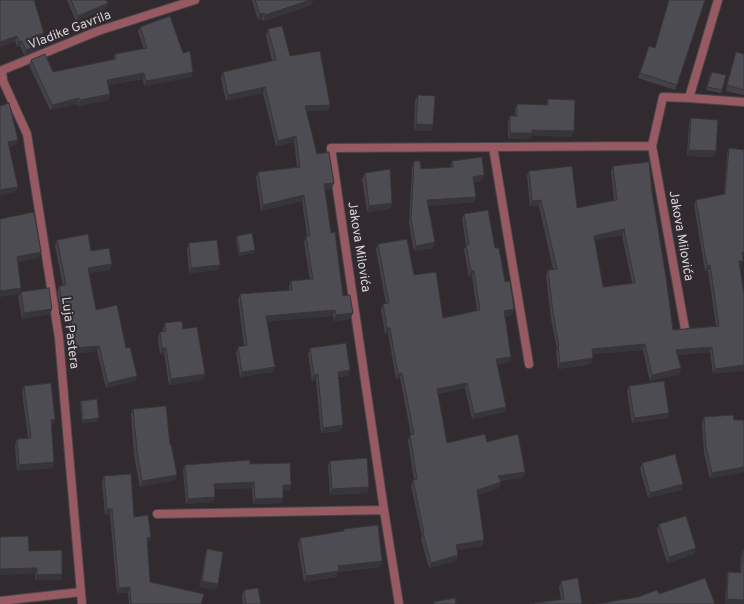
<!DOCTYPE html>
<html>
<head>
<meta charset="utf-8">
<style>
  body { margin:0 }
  canvas { display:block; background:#312b2f }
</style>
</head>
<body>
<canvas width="744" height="604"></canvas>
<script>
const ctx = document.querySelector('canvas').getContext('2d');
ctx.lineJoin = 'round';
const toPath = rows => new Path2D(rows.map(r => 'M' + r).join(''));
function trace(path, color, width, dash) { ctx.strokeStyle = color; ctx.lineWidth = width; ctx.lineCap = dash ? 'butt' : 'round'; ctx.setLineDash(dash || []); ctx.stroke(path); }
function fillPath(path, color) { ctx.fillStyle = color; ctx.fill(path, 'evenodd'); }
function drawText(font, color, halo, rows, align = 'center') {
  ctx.font = font + ' Overpass,sans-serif'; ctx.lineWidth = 4; ctx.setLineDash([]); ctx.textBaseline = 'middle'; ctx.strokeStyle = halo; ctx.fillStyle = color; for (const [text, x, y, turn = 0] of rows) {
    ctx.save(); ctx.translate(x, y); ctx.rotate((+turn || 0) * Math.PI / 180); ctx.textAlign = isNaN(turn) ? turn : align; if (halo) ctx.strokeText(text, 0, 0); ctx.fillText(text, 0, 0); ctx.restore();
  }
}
const minor = toPath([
  [0,71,98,31,195,0],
  [2,71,3,81,27,134,59,338,82,604],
  [689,98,718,0],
  [652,146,685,329],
  [493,147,529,364],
  [157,514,384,510],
  [0,601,81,592],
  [399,604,384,510,331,148,652,146,663,97,689,98,744,102]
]);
const wall = toPath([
  [0,0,42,38,38,40,38,50,24,55,20,46,17,47],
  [67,0,106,0,108,3,106,9,76,21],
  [252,0,313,0,311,5,263,21,262,19,258,20],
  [669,0,705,0,675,90,638,78,649,46,655,48],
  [140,27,192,77,144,86,143,79,108,85,110,94,108,100,78,106,77,104,50,110,29,65,31,60,53,72,113,60,115,54,144,49,138,32],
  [268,29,290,56,328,111,306,111,317,154,334,183,331,189,325,190,331,233,343,296,353,313,350,319,334,321,333,316,267,321,272,372,240,377,236,353,238,347,244,346,238,300,240,294,289,290,289,287,291,281,310,280,304,242,307,236,302,201,261,211,256,178,258,172,297,167,294,142,276,146,263,93,226,101,221,78,223,72,272,61,266,35],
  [736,52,744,54,744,95,726,91],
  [710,74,722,90,721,93,706,90],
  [418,95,431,131,414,130,415,101],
  [548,99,572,137,532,135,530,139,508,139,508,122,510,116,515,116,515,110,517,104,546,105],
  [691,118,714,157,687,156,689,124],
  [729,148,744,257,742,257,741,266,740,266,744,295,713,374,710,352,678,355,681,368,679,374,650,381,643,350,593,354,591,364,558,369,556,352,557,349,551,319,546,276,548,270,553,269,539,206,530,206,527,176,529,171,577,208,614,200,611,171,613,166,652,192,673,330,716,326,708,271,705,271,694,205,696,200,724,194,727,154],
  [622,235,632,283,603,287,595,240],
  [414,161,421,169,450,167,452,161,484,175,483,180,474,182,474,202,428,206,433,248,414,251,409,224,412,167],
  [365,173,390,209,367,212,362,179],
  [464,214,495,248,512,315,505,316,511,357,509,362,497,364,506,407,504,412,472,419,465,388,437,394,447,443,487,442,525,472,523,477,500,481,499,488,477,495,484,540,482,546,457,550,458,555,456,561,429,568,421,539,422,536,411,486,413,480,414,480,408,441,410,435,411,435,400,378,396,379,388,333,385,334,381,310,383,304,386,303,376,250,378,244,414,275,443,318,477,311,472,276,469,277,464,250,466,245,462,219],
  [237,236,255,250,254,253,239,256,236,239],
  [57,240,91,251,110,270,89,273,96,310,126,348,137,376,135,381,106,388,97,351,72,354,67,312,61,313,57,292,59,286,63,286,55,246],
  [189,243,220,265,218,270,189,273,187,249],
  [21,292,52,309,50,314,22,319,18,297],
  [165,323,183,329,205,374,203,380,169,385,164,353,160,354,158,338,160,332,163,331,163,329],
  [310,348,350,370,348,376,338,377,341,431,321,433,316,380,312,381,308,354],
  [24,386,53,425,51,425,54,462,52,468,17,471,15,445,17,439,28,438,22,392],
  [629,386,669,413,667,418,632,423,627,391],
  [81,401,98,421,82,423,80,403],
  [133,409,170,445,177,475,175,480,140,487,134,456,131,414],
  [733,415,710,479,704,453,702,423,704,417],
  [330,461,369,487,367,493,330,495,328,466],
  [642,463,683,484,681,490,648,498,640,469],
  [250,464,291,485,289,490,283,490,283,498,281,503,253,504,252,488,215,489,215,497,213,502,186,504,183,471,185,465],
  [104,476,134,517,149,543,147,543,150,582,201,604,129,604,128,593,117,593,110,514,105,515,102,482],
  [659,524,694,554,667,563,657,530],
  [344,529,380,567,338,572,336,577,304,582,298,544,300,538,343,531],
  [0,537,29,551,62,574,60,580,35,580,35,573,0,575],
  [207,549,216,590,200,587,205,555],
  [743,550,744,604,725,604,727,577,728,572,740,573,741,556],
  [561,581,582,604,561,599,559,587],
  [244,590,261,604,243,604,242,595]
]);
const shadedWall = toPath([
  [310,0,313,0,311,5,263,21,265,15],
  [108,3,106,9,76,21,78,16],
  [264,13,262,19,258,20,260,14],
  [44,33,42,38,34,41,36,36],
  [17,36,15,42,0,47,0,42],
  [22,41,20,46,17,47,19,42],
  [40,44,38,50,24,55,26,50],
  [193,72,192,77,144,86,146,81],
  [144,73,143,79,105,85,107,80],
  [265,87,263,93,226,101,228,95],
  [110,94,108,100,78,106,80,100],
  [79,98,77,104,50,110,52,105],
  [330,105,328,111,302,111,305,106],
  [416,124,433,125,431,131,414,130],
  [532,130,574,131,572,137,532,135,530,139,508,139,510,133],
  [296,136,294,142,276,146,278,141],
  [18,140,16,145,6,148,8,142],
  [689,150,716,151,714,157,687,156],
  [484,175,483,180,471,182,473,177],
  [334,183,331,189,322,190,324,184],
  [18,187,16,192,0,195,0,190],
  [304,195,302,201,261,211,263,205],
  [476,197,474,202,425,206,427,200],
  [541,200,539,206,530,206,532,201],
  [392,203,390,209,367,212,369,206],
  [624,229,622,235,592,241,594,236],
  [435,242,433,248,414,251,416,246],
  [255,250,254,253,239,256,240,253],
  [41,252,39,258,15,263,17,257],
  [742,252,744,252,744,257,740,258],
  [739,261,743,261,741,266,737,267],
  [112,264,110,270,86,274,88,268],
  [220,265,218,270,189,273,191,268],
  [710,265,708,271,705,271,707,266],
  [471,271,474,271,472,276,469,277],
  [21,288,19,294,0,297,0,291],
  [69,306,67,312,61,313,63,307],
  [52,309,50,314,22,319,24,313],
  [514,309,512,315,502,316,504,311],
  [335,310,333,316,264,322,266,316],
  [353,313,350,319,334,321,336,315],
  [387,328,390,328,388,333,385,334],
  [645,344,643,350,590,354,592,349],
  [99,346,97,351,72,354,74,348],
  [712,347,710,352,674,355,676,350],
  [162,348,166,348,164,353,160,354],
  [511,357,509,362,494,364,496,359],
  [593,358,591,364,558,369,560,363],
  [744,365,744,371,713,374,715,369],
  [275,367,272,372,240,377,242,372],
  [681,368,679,374,650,381,652,375],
  [350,370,348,376,336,377,338,372],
  [402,373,400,378,396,379,398,374],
  [205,374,203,380,169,385,171,379],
  [318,374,316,380,312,381,314,375],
  [137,376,135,381,106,388,108,383],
  [467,383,465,388,434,394,437,389],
  [506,407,504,412,472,419,474,414],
  [669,413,667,418,632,423,634,418],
  [99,418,98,421,82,423,83,420],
  [55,419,53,425,48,426,51,420],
  [343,425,341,431,321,433,323,428],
  [54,462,52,468,17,471,19,465],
  [744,467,744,472,710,479,712,473],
  [525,472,523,477,496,481,498,476],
  [177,475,175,480,140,487,142,481],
  [254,482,252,488,212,489,214,484],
  [501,482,499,488,475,496,477,490],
  [683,484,681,490,648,498,650,493],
  [283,485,291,485,289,490,281,490],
  [369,487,367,493,330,495,332,489],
  [215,497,213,502,186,504,188,499],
  [283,498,281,503,253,504,255,499],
  [107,509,112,509,110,514,105,515],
  [151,537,149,543,145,543,147,538],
  [484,540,482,546,454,551,456,545],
  [696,548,694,554,667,563,669,557],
  [458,555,456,561,429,568,431,563],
  [382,561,380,567,338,572,336,577,304,582,306,576,338,566],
  [37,568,35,573,0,575,0,569],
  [62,574,60,580,35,580,37,575],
  [202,581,218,584,216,590,200,587],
  [130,587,128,593,117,593,119,588],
  [727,599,744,600,744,604,725,604]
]);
const building = toPath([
  [0,0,34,0,44,33,36,36,40,44,26,50,22,41,19,42,17,36,0,42,0,0],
  [71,0,106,0,108,3,78,16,71,0],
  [255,0,310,0,265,15,264,13,260,14,255,0],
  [669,0,705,0,677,85,640,73,649,46,655,48,669,0],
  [170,16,183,53,190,51,193,72,146,81,144,73,107,80,110,94,80,100,79,98,52,105,31,60,45,54,53,72,116,59,115,54,147,48,140,27,170,16],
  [282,26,290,56,320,51,330,105,305,106,317,154,329,152,334,183,324,184,331,233,335,232,343,296,350,295,353,313,336,315,335,310,266,316,275,367,242,372,238,347,247,345,240,294,292,290,291,281,313,279,306,236,310,236,304,195,263,205,258,172,300,167,296,136,278,141,265,87,228,95,223,72,276,60,268,29,282,26],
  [736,52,744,54,744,90,727,85,736,52],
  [712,72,726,75,722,90,707,87,712,72],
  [418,95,435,96,433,125,416,124,418,95],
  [548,99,575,100,574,131,532,130,532,133,510,133,510,116,517,116,517,104,548,105,548,99],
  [9,103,18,140,8,142,18,187,0,190,0,106,9,103],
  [691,118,718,120,716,151,689,150,691,118],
  [729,148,744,150,744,252,742,252,743,261,739,261,744,295,744,365,715,369,712,347,676,350,681,368,652,375,645,344,592,349,593,358,560,363,558,346,559,346,553,313,548,270,557,269,541,200,532,201,529,171,572,166,577,208,617,200,613,166,649,162,652,192,666,277,673,330,719,326,710,265,707,266,696,200,725,194,729,148],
  [624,229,635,283,603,287,594,236,624,229],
  [482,157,484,175,473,177,476,197,427,200,435,242,416,246,411,219,414,161,420,161,421,169,453,167,452,161,482,157],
  [390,169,392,203,369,206,365,173,390,169],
  [488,210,495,248,499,248,505,282,510,281,514,309,504,311,511,357,496,359,506,407,474,414,467,383,437,389,447,443,485,434,487,442,518,434,525,472,498,476,501,482,477,490,484,540,456,545,458,555,431,563,423,533,424,533,413,480,417,479,410,435,414,434,402,373,398,374,390,328,387,328,383,304,389,303,378,244,407,239,414,275,436,272,443,318,480,310,474,271,471,271,466,245,469,244,464,214,488,210],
  [34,212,41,252,17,257,21,288,0,291,0,219,34,212],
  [252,233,255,250,240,253,237,236,252,233],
  [88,234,91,251,109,248,112,264,88,268,96,310,117,305,126,348,130,347,137,376,108,383,99,346,74,348,69,306,63,307,59,286,66,285,57,240,88,234],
  [217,240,220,265,191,268,189,243,217,240],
  [49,288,52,309,24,313,21,292,49,288],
  [182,321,183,329,197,327,205,374,171,379,166,348,162,348,160,332,166,331,165,323,182,321],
  [346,343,350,370,338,372,343,425,323,428,318,374,314,375,310,348,346,343],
  [664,381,669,413,634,418,629,386,664,381],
  [51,383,55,419,51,420,54,462,19,465,17,439,31,438,24,386,51,383],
  [97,399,99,418,83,420,81,401,97,399],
  [166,406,170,445,171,444,177,475,142,481,137,450,133,409,166,406],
  [733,415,734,420,744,420,744,467,712,473,706,447,704,417,733,415],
  [675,454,683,484,650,493,642,463,675,454],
  [367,458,369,487,332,489,330,461,367,458],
  [250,460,250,464,290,463,291,485,283,485,283,498,255,499,254,482,214,484,215,497,188,499,185,465,250,460],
  [131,474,134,517,148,515,151,537,147,538,150,582,204,594,201,604,131,604,130,587,119,588,112,509,107,509,104,476,131,474],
  [686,516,696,548,669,557,659,524,686,516],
  [378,525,382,561,338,566,339,571,306,576,300,538,344,531,344,529,378,525],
  [28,536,29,551,62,550,62,574,37,575,37,568,0,569,0,537,28,536],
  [207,549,223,552,218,584,202,581,207,549],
  [743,550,744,550,744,600,727,599,728,572,741,573,743,550],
  [578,578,582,604,530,604,564,599,561,581,578,578],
  [705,578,715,604,597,604,638,597,657,590,659,594,705,578],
  [258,588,261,604,246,604,244,590,258,588],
  [455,598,456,604,434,604,433,602,455,598]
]);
const streetNames = [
  ["Vladike Gavrila",70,31,-21],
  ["Jakova Milovića",680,236,80],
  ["Jakova Milovića",358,247,81],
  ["Luja Pastera",69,333,83]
];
trace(minor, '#4c464a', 10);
trace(minor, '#975a63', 8);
fillPath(wall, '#434147');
fillPath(shadedWall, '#37353a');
fillPath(building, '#4e4c53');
trace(building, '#37353a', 1);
drawText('13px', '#d7d3d6', '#312b2f', streetNames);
</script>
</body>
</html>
